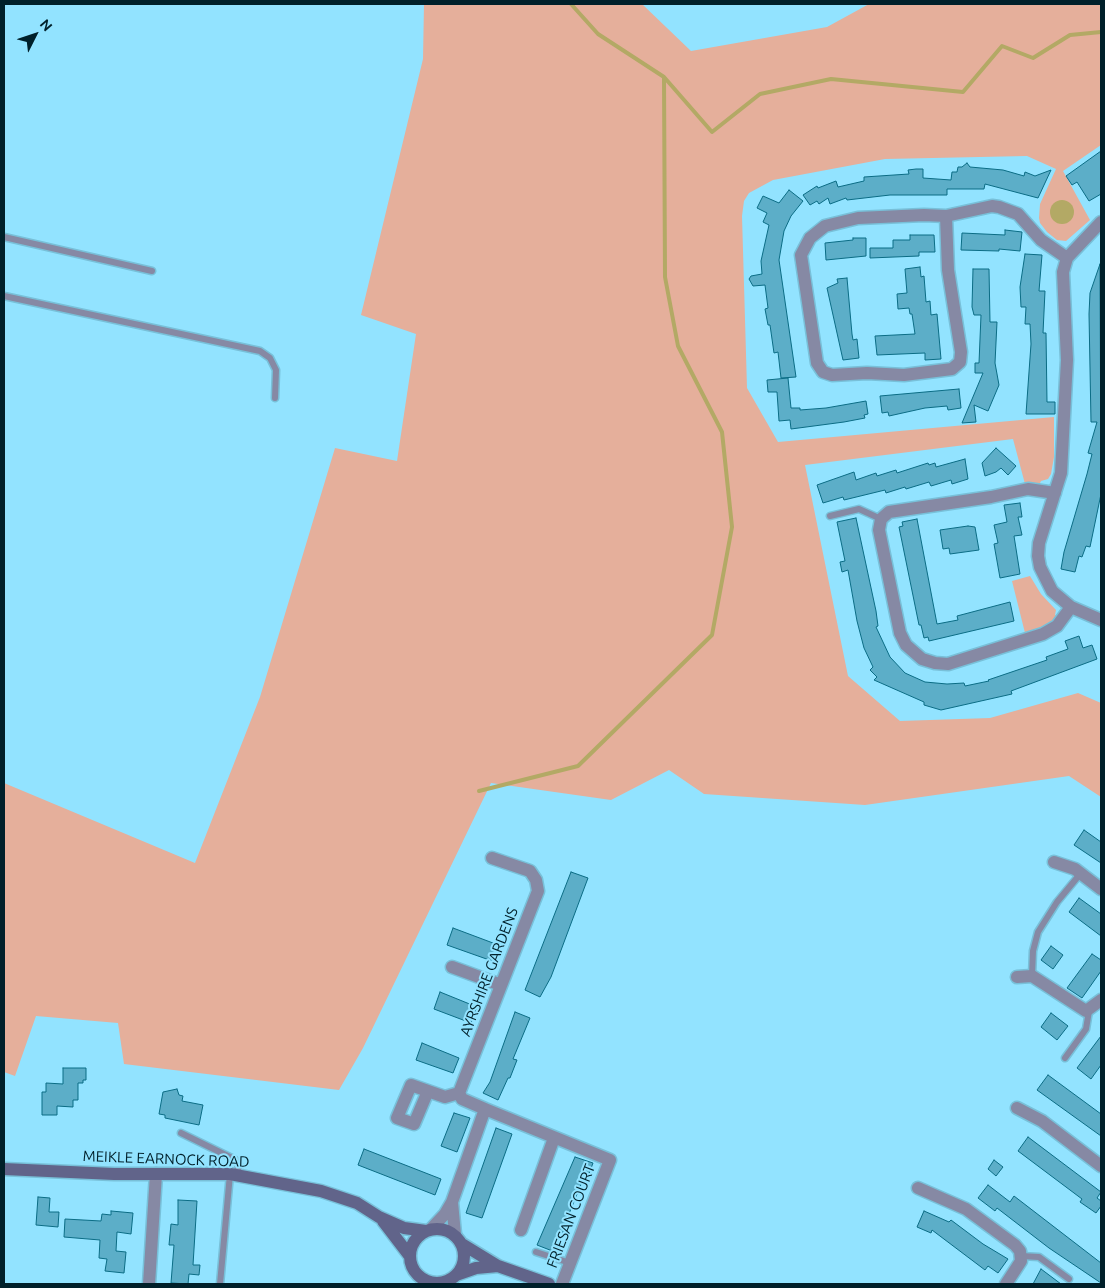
<!DOCTYPE html>
<html>
<head>
<meta charset="utf-8">
<style>
  body { margin:0 }
  #map { position:relative; width:1105px; height:1288px; overflow:hidden; background:#92e3ff; font-family:Ubuntu,sans-serif }
  canvas { display:block }
  .frame { position:absolute; inset:0; border:5px solid #00202a; pointer-events:none }
  .north { position:absolute; left:10px; top:10px; width:50px; height:50px; -webkit-text-stroke:4px #92e3ff; paint-order:stroke; rotate:49deg; font-size:14px; font-weight:700; line-height:20px; text-align:center; color:#00202a }
  .north::after { content:''; display:block; margin:auto; width:18px; height:22px; background:#00202a; clip-path:polygon(50% 0,100% 100%,50% 72%,0 100%) }
</style>
</head>
<body>
<div id="map">
<canvas width="1105" height="1288"></canvas>
<div class="frame"></div>
<div class="north">N</div>
</div>
<script>
const ctx = document.querySelector('canvas').getContext('2d');
ctx.lineJoin = 'round';
function fillPath(path, color) { ctx.fillStyle = color; ctx.fill(path, 'evenodd'); }
const toPath = rows => new Path2D(rows.map(r => 'M' + r).join(''));
function trace(path, color, width, dash) { ctx.strokeStyle = color; ctx.lineWidth = width; ctx.lineCap = dash ? 'butt' : 'round'; ctx.setLineDash(dash || []); ctx.stroke(path); }
function drawText(font, color, halo, rows, align = 'center') {
  ctx.font = font + ' Ubuntu,sans-serif'; ctx.lineWidth = 4; ctx.setLineDash([]); ctx.textBaseline = 'middle'; ctx.strokeStyle = halo; ctx.fillStyle = color; for (const [text, x, y, turn = 0] of rows) {
    ctx.save(); ctx.translate(x, y); ctx.rotate((+turn || 0) * Math.PI / 180); ctx.textAlign = isNaN(turn) ? turn : align; if (halo) ctx.strokeText(text, 0, 0); ctx.fillText(text, 0, 0); ctx.restore();
  }
}
const green = toPath([
  [424,4,642,4,691,51,827,27,869,4,1101,4,1101,145,1063,171,1090,220,1066,241,1057,240,1047,232,1040,223,1039,218,1040,204,1056,169,1027,156,885,159,773,180,749,193,744,201,742,216,747,388,778,442,1054,417,1054,457,1051,474,1048,479,1041,481,1039,485,1025,484,1013,439,805,465,848,676,900,721,990,718,1078,693,1101,703,1101,797,1069,776,865,805,704,794,669,770,611,800,491,783,363,1048,339,1090,124,1064,118,1023,36,1016,15,1076,4,1072,4,783,195,863,260,697,335,448,397,461,416,334,361,315,423,59],
  [1030,576,1041,594,1056,610,1055,615,1058,616,1048,625,1025,633,1012,581]
]);
const water = toPath([
  '1050 212a12 12 0 1 1 24 0a12 12 0 1 1-24 0Z'
]);
const stream = toPath([
  [571,4,598,34,664,77],
  [479,791,578,766,712,635,732,527,722,432,678,346,665,277,664,77,712,132,760,94,831,79,963,92,1002,46,1033,58,1070,35,1101,32]
]);
const building = toPath([
  [1101,151,1101,194,1089,201,1077,182,1072,185,1066,176,1101,151],
  [967,163,970,167,1003,170,1024,176,1025,172,1035,176,1051,170,1038,198,985,184,984,189,947,189,947,195,890,195,847,200,846,198,830,204,828,198,819,204,817,201,810,205,803,195,817,186,818,188,836,181,838,187,864,181,864,177,909,174,908,170,916,169,923,169,923,178,951,180,952,172,957,172,958,167,962,167,967,163],
  [789,190,803,201,791,216,784,231,779,260,796,377,781,378,778,352,774,353,770,325,768,325,765,309,768,308,765,285,753,286,749,279,751,276,762,274,761,261,769,225,763,222,767,213,757,208,763,196,779,203,789,190],
  [1005,230,1022,232,1020,251,999,249,999,251,961,250,962,233,1005,235,1005,230],
  [910,235,934,235,935,252,919,252,919,256,870,258,870,248,893,248,893,240,910,240,910,235],
  [853,238,866,238,866,256,826,260,825,243,853,240,853,238],
  [1025,254,1042,255,1039,291,1045,291,1043,333,1046,333,1047,402,1055,402,1055,414,1026,414,1031,344,1030,324,1025,324,1026,307,1021,307,1020,287,1025,254],
  [1100,264,1101,494,1090,547,1086,546,1082,557,1079,556,1075,572,1061,569,1064,552,1087,474,1092,454,1088,453,1097,422,1091,422,1089,314,1090,293,1100,264],
  [920,267,921,277,924,276,926,302,930,301,931,315,937,314,941,359,925,360,925,353,877,355,875,336,915,334,912,314,910,314,909,308,898,309,897,294,907,293,905,269,920,267],
  [973,269,989,269,990,322,997,322,995,363,999,385,988,411,974,405,976,422,962,423,983,373,975,373,975,363,979,363,981,315,974,315,972,307,973,269],
  [847,278,852,334,853,340,857,339,859,358,843,360,827,288,838,283,837,279,847,278],
  [788,378,791,408,800,408,800,410,826,408,866,401,868,414,864,415,865,418,844,422,791,429,790,420,779,421,777,392,768,392,767,380,788,378],
  [959,389,961,408,948,410,947,406,925,408,889,416,888,412,882,413,880,396,959,389],
  [996,448,1016,466,1008,475,1001,468,996,472,985,476,982,463,996,448],
  [965,459,968,479,952,484,951,480,931,486,929,482,906,489,905,487,886,493,885,490,844,500,843,497,823,503,817,485,854,472,856,480,876,473,877,476,896,470,897,473,928,463,929,465,935,463,936,467,965,459],
  [1020,503,1022,517,1018,517,1022,535,1014,536,1020,574,1000,578,994,544,998,543,994,525,1007,522,1004,505,1020,503],
  [856,518,876,611,878,626,876,627,890,657,905,673,925,682,947,684,964,683,965,686,989,681,988,680,1047,660,1046,657,1068,649,1065,641,1079,636,1083,648,1092,645,1097,659,1011,691,1012,694,941,710,924,705,924,702,874,680,877,677,870,670,873,667,864,648,857,621,848,570,842,572,840,562,845,561,837,522,856,518],
  [917,519,937,624,958,620,957,616,1010,602,1014,621,929,641,928,637,924,638,921,625,919,625,899,527,903,526,902,522,917,519],
  [968,526,975,527,979,550,950,554,949,548,943,549,940,530,968,526],
  [1084,830,1101,842,1101,863,1074,845,1084,830],
  [571,872,588,878,551,977,540,997,525,990,571,872],
  [1079,898,1101,914,1101,936,1069,912,1079,898],
  [453,928,501,946,495,962,447,945,453,928],
  [1051,946,1063,955,1053,969,1041,960,1051,946],
  [1092,954,1101,960,1101,971,1082,998,1067,988,1092,954],
  [440,992,477,1007,471,1023,434,1009,440,992],
  [515,1012,530,1018,513,1059,517,1060,510,1078,508,1078,498,1100,483,1093,490,1082,515,1012],
  [1051,1013,1068,1026,1057,1040,1041,1027,1051,1013],
  [1101,1036,1101,1065,1091,1079,1077,1068,1101,1036],
  [422,1043,459,1058,453,1073,416,1060,422,1043],
  [63,1068,86,1068,86,1080,83,1080,83,1083,78,1083,78,1100,73,1100,73,1107,57,1106,57,1115,42,1115,42,1092,46,1092,46,1083,63,1084,63,1068],
  [1048,1075,1101,1114,1101,1136,1037,1090,1048,1075],
  [177,1089,179,1095,183,1096,182,1101,203,1105,199,1125,165,1118,165,1115,159,1114,163,1092,177,1089],
  [454,1113,470,1118,457,1152,441,1146,454,1113],
  [496,1128,512,1134,482,1218,466,1213,496,1128],
  [1028,1137,1101,1192,1097,1198,1101,1201,1101,1206,1096,1213,1080,1202,1082,1199,1018,1151,1028,1137],
  [364,1149,441,1179,435,1195,358,1165,364,1149],
  [575,1157,593,1163,585,1184,582,1182,566,1221,570,1223,566,1233,563,1231,555,1252,537,1245,575,1157],
  [994,1160,1003,1167,996,1176,988,1169,994,1160],
  [988,1185,1010,1202,1014,1196,1101,1263,1101,1283,1049,1248,997,1208,995,1211,978,1198,988,1185],
  [38,1197,50,1198,49,1212,59,1212,58,1227,36,1225,38,1197],
  [178,1200,197,1201,193,1265,200,1265,199,1275,189,1274,188,1284,171,1283,174,1245,169,1245,171,1224,178,1225,178,1200],
  [111,1211,133,1213,131,1234,117,1232,116,1251,126,1252,124,1273,105,1271,107,1259,99,1258,100,1240,64,1237,65,1219,101,1221,102,1214,111,1215,111,1211],
  [924,1211,949,1222,951,1220,983,1244,1008,1259,998,1273,988,1266,985,1270,932,1230,931,1233,917,1227,924,1211],
  [1041,1269,1061,1284,1033,1284,1041,1269]
]);
const lane = toPath([
  [4,237,152,271],
  [4,296,260,351,270,358,276,370,275,398],
  [830,516,859,509,881,519],
  [1032,976,1033,951,1038,932,1057,902,1081,873],
  [1065,1058,1086,1029,1089,1011],
  [181,1133,234,1159,240,1166,234,1174],
  [536,1252,570,1263],
  [1021,1256,1039,1257,1069,1279],
  [220,1284,230,1174]
]);
const street = toPath([
  [946,216,948,270,961,352,960,362,952,369,904,375,867,373,832,375,823,372,817,363,801,255,810,238,825,226,858,218,924,215,946,216,992,206,999,207,1018,214,1041,240,1067,258],
  [1101,222,1067,258,1063,272,1067,360,1061,473,1039,543,1038,556,1040,567,1052,591,1071,607,1101,620],
  [1055,493,1028,489,991,497,889,512,881,519,879,530,900,633,906,645,922,659,935,663,948,664,1043,634,1057,626,1071,607],
  [492,858,530,871,536,880,538,891,459,1093,462,1099,485,1109,610,1160,562,1284],
  [1054,862,1075,869,1101,889],
  [452,967,501,985],
  [1017,977,1032,976,1086,1011,1101,1000],
  [428,1091,414,1124,397,1118,411,1085,445,1097,459,1093],
  [1017,1108,1042,1121,1101,1166],
  [918,1188,966,1209,1015,1245,1020,1251,1021,1261,1006,1284],
  [452,1202,455,1234],
  [431,1229,445,1214,452,1202,485,1109],
  [521,1230,554,1138],
  [149,1284,156,1174]
]);
const secondary = toPath([
  [4,1169,114,1174,230,1174,321,1191,357,1203,379,1217,404,1228,426,1231],
  [383,1221,409,1255],
  '410 1256a27 27 0 1 1 54 0a27 27 0 1 1-54 0Z',
  [462,1244,498,1266,549,1284],
  [456,1275,476,1268,498,1266]
]);
const streetNames = [
  ["AYRSHIRE GARDENS",489,972,-69],
  ["MEIKLE EARNOCK ROAD",166,1159,2],
  ["FRIESAN COURT",571,1216,-69]
];
fillPath(green, '#e5af9b');
fillPath(water, '#b3a965');
trace(stream, '#b3a965', 4);
fillPath(building, '#5caec8');
trace(building, '#0b6c85', 1);
trace(lane, '#78c0d9', 9);
trace(street, '#78c0d9', 15);
trace(secondary, '#78c0d9', 15);
trace(lane, '#8689a4', 6);
trace(street, '#8689a4', 12);
trace(secondary, '#61648a', 12);
drawText('15px', '#00202a', '#92e3ff', streetNames);
</script>
</body>
</html>
